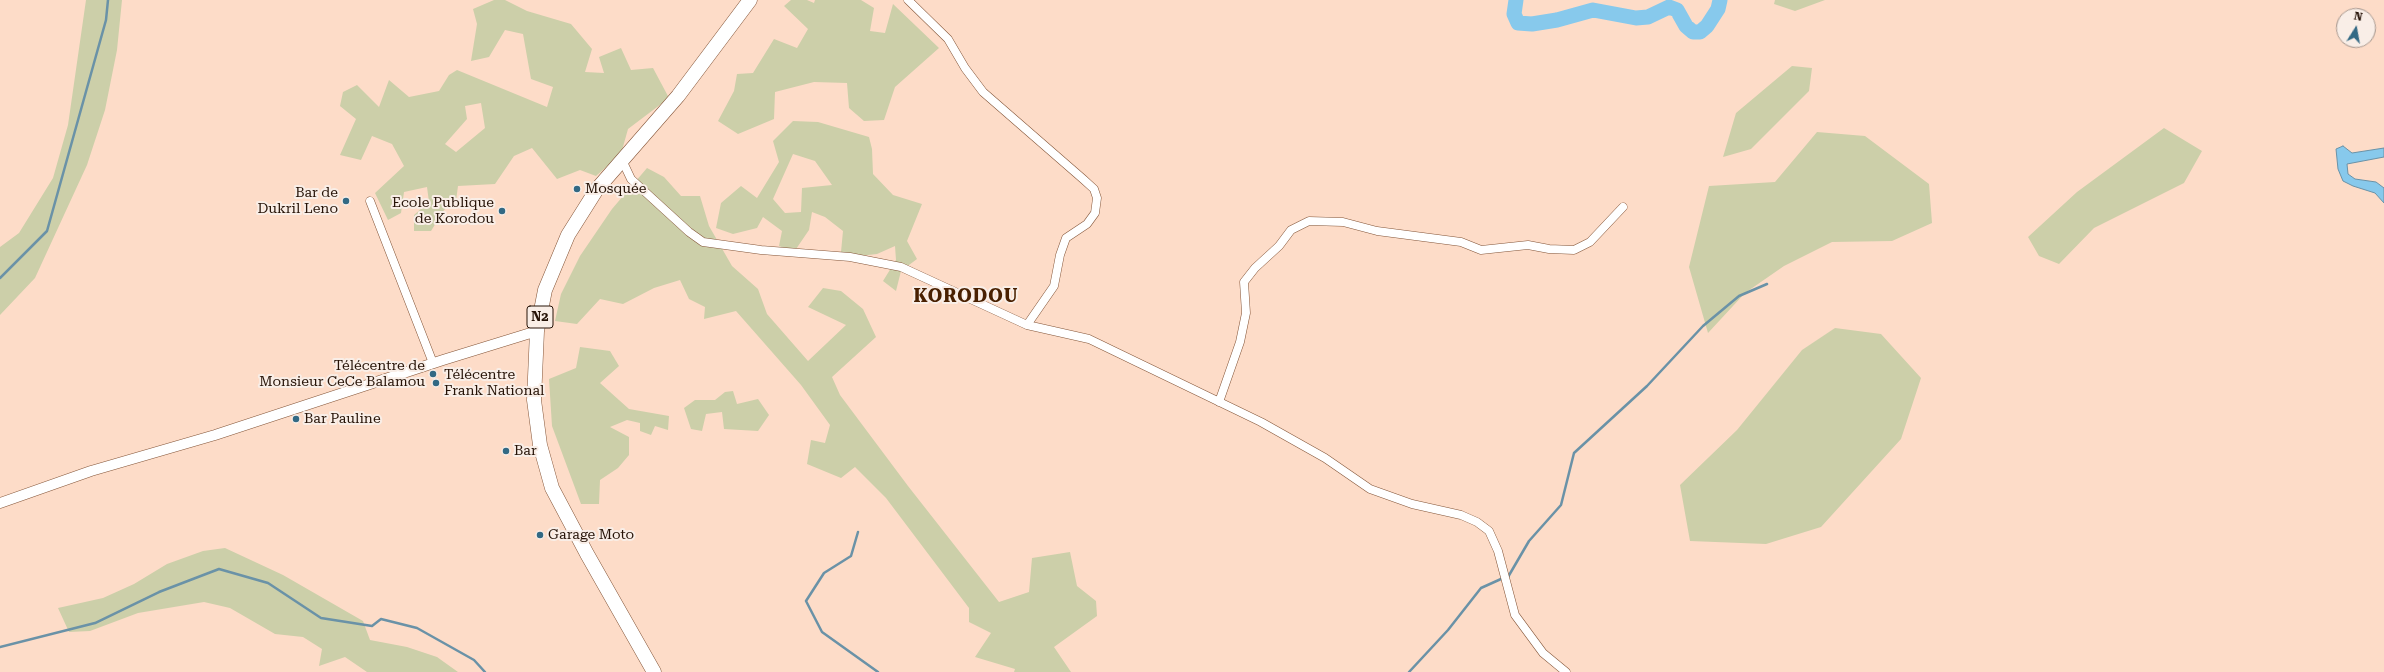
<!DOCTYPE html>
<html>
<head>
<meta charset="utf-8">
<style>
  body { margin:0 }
  #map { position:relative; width:2384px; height:672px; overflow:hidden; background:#fddcc8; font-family:"Roboto Serif",serif }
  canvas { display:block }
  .north { position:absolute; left:2336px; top:8px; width:40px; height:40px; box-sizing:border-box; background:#f9eee7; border:1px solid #a5968d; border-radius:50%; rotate:11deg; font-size:11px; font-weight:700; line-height:16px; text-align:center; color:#261307 }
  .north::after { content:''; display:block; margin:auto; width:14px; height:18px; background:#326984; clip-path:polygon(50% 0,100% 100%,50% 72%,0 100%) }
</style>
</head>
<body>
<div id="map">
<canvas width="2384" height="672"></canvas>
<div class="north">N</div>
</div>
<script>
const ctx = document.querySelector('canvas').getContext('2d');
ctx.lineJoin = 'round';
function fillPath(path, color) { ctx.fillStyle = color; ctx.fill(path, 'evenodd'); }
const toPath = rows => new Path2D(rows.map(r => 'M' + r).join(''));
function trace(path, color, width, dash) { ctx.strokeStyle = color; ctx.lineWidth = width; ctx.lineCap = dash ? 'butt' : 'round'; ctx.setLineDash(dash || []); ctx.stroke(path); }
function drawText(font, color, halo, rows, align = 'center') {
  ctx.font = font + ' "Roboto Serif",serif'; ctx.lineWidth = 4; ctx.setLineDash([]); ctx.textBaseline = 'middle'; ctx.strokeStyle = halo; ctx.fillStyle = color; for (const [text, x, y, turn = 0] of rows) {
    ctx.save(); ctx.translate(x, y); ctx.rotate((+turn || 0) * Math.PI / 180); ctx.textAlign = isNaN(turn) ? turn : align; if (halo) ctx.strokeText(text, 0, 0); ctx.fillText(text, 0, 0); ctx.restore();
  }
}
const green = toPath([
  [86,0,122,0,117,50,105,110,87,165,35,278,0,315,0,247,19,233,53,178,68,125],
  [494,0,505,0,527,11,571,24,592,49,585,72,604,73,599,57,621,48,631,70,653,68,669,98,628,129,621,154,596,176,580,170,557,179,532,148,514,156,495,184,458,186,456,201,444,210,431,231,414,231,414,215,429,202,427,187,404,192,401,213,388,220,375,193,404,166,392,144,372,136,361,160,340,155,356,119,340,106,343,92,357,85,379,107,389,80,409,97,439,91,449,75,457,70,547,107,553,87,531,79,523,34,505,30,489,57,471,61,477,24,473,9],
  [481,103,485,128,456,152,445,144,467,119,465,106],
  [791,0,807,0,814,3,815,0,861,0,874,8,870,31,885,33,893,4,939,48,895,87,884,120,864,121,849,108,847,83,814,82,775,92,774,119,738,134,718,121,734,91,737,74,753,73,774,39,797,48,808,29,784,6],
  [1775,0,1825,0,1795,11,1774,4],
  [1792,66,1812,68,1809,91,1751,149,1723,157,1736,113],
  [793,121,818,122,869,137,872,149,873,174,893,195,922,204,907,241,917,259,901,271,896,291,883,281,896,260,895,246,877,254,850,257,841,252,843,231,825,217,812,212,809,230,794,252,779,246,782,231,763,217,757,228,733,234,716,228,721,203,741,186,757,198,779,162,773,141],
  [793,154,815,161,832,185,802,188,801,212,785,213,773,199],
  [2164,128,2202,151,2184,183,2094,228,2059,264,2039,256,2028,237,2077,192],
  [1817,132,1865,136,1929,184,1932,223,1892,241,1832,242,1784,266,1745,293,1708,333,1689,267,1709,186,1775,182],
  [647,168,664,177,681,196,700,196,709,226,732,266,758,289,767,314,808,361,846,325,808,307,823,288,841,291,863,309,876,337,832,377,840,395,908,486,999,602,1029,592,1032,558,1070,552,1077,586,1096,601,1097,616,1054,647,1071,672,1014,672,1015,669,975,657,991,633,969,622,969,608,886,498,855,467,841,478,807,464,811,440,825,443,830,425,801,385,736,311,704,319,705,307,689,299,680,280,654,288,623,304,600,299,577,324,555,321,561,294,580,256,612,209],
  [1835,328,1881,334,1921,378,1901,439,1821,527,1766,544,1690,541,1680,485,1737,430,1802,350],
  [580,347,610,351,619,366,600,383,629,409,669,416,668,430,655,426,651,435,640,431,640,423,627,420,610,427,629,437,629,455,618,468,600,480,599,504,581,504,552,426,549,379,576,368],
  [733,391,737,404,758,399,769,415,758,431,724,429,722,412,706,414,702,431,691,429,684,408,695,400,715,400,725,392],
  [225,548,283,575,363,621,370,640,407,647,437,657,458,672,367,672,345,657,319,666,322,649,303,637,275,634,230,608,204,602,138,613,90,631,69,632,58,608,103,598,134,584,167,564,203,551]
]);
const water = toPath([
  [2343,146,2352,153,2384,148,2384,157,2347,164,2348,174,2355,179,2376,182,2384,188,2384,203,2375,193,2353,186,2343,181,2338,169,2336,149,2343,146]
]);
const stream = toPath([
  [0,278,47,231,106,20,108,0],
  [858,532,851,556,824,573,806,601,822,632,878,672],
  [1508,577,1529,541,1561,505,1574,453,1647,386,1703,326,1739,296,1767,284],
  [0,647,95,623,159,592,219,569,268,583,321,618,372,626,381,619,417,628,474,660,485,672],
  [1409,672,1448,630,1481,588,1501,579]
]);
const river = toPath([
  [1516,0,1514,14,1518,23,1532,24,1557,20,1593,10,1636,18,1648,17,1669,7,1677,10,1686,26,1693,32,1700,32,1707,26,1718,9,1720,0]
]);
const minor = toPath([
  [908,0,948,39,965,68,983,92,1083,179,1094,189,1097,198,1095,213,1087,224,1066,238,1060,255,1054,286,1027,325],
  [622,160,631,179,689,232,703,242,761,250,850,257,901,267,1027,325,1089,339,1261,422,1325,458,1370,489,1412,504,1461,515,1477,522,1489,531,1498,551,1515,615,1543,653,1566,672],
  [370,201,433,363],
  [1219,402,1240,342,1246,313,1244,282,1255,268,1279,246,1291,230,1309,221,1343,222,1377,231,1461,242,1481,250,1528,245,1549,249,1574,250,1590,242,1623,207]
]);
const tertiary = toPath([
  [0,503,91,471,215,435,443,360,537,331]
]);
const trunk = toPath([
  [654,672,587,554,552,488,540,445,534,400,537,331,545,290,568,235,597,189,678,96,750,0]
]);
const markers = [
  [577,189,4,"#326984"],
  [346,201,4,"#326984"],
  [502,211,4,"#326984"],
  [433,374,4,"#326984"],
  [436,383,4,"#326984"],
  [296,419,4,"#326984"],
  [506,451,4,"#326984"],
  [540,535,4,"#326984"]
];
const shields = [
  [540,317,26]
];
const shieldNames = [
  ["N2",540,317]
];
const poiNames = [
  ["Mosquée",585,189],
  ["Bar de",338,193,"right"],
  ["Dukril Leno",338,209,"right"],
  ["Ecole Publique",494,203,"right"],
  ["de Korodou",494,219,"right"],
  ["Télécentre de",425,366,"right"],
  ["Monsieur CeCe Balamou",425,382,"right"],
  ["Télécentre",444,375],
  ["Frank National",444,391],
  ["Bar Pauline",304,419],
  ["Bar",514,451],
  ["Garage Moto",548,535]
];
const districtNames = [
  ["KORODOU",966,297]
];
fillPath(green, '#cccfa9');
fillPath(water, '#87c9ec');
trace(water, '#6a92a7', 1);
trace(stream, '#6a92a7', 2.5);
trace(river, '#87c9ec', 15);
trace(minor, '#845538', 9);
trace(tertiary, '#845538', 11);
trace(trunk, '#845538', 15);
trace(minor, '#fff', 8);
trace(tertiary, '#fff', 10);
trace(trunk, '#fff', 14);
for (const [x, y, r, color] of markers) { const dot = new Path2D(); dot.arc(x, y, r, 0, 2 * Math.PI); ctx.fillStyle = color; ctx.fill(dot); trace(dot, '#f9eee7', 1.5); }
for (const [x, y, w] of shields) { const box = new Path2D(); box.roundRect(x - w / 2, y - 11, w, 22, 3); ctx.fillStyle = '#f9eee7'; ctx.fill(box); trace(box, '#261307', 1); }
drawText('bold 13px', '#261307', null, shieldNames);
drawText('14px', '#261307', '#f9eee7', poiNames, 'left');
ctx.letterSpacing = '1px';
drawText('bold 18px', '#492001', '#f9eee7', districtNames);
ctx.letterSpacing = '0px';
</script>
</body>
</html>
